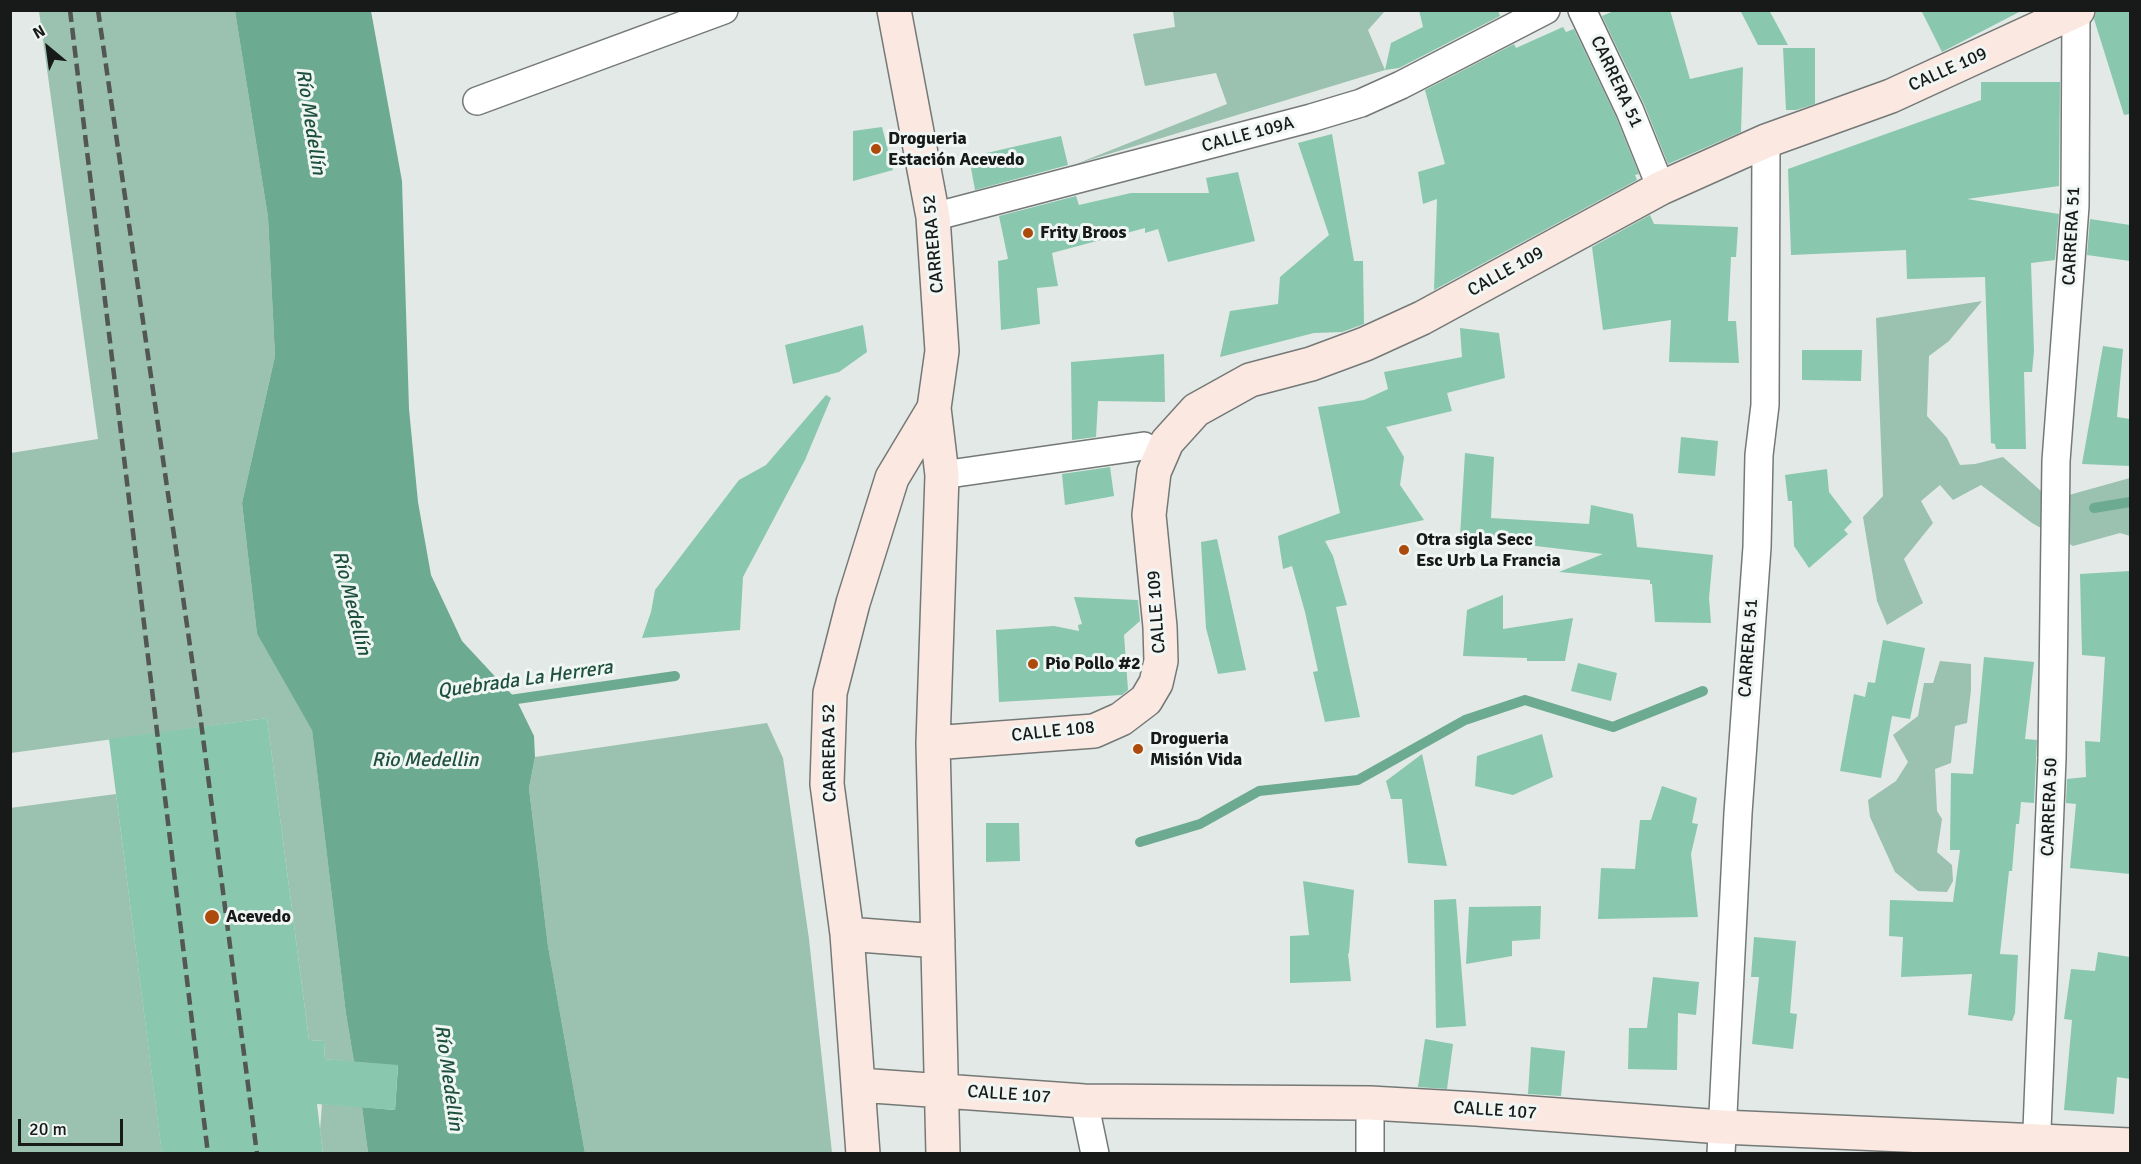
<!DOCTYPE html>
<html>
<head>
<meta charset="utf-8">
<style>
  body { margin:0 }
  #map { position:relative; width:2141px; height:1164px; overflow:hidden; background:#e3e9e6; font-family:Signika,sans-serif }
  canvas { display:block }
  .frame { position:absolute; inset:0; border:12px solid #171a19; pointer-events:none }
  .north { position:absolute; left:18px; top:18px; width:60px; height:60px; -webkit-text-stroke:4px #f0f6f3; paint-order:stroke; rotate:331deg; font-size:16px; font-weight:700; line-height:24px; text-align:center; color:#171a19 }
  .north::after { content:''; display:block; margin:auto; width:21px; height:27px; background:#171a19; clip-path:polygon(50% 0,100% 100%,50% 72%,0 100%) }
  .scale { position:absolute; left:18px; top:1119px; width:105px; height:27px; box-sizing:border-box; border:3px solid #171a19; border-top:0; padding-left:8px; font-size:18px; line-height:21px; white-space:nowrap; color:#171a19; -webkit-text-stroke:4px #f0f6f3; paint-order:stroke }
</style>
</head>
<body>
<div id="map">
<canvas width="2141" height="1164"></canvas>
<div class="frame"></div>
<div class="north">N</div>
<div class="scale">20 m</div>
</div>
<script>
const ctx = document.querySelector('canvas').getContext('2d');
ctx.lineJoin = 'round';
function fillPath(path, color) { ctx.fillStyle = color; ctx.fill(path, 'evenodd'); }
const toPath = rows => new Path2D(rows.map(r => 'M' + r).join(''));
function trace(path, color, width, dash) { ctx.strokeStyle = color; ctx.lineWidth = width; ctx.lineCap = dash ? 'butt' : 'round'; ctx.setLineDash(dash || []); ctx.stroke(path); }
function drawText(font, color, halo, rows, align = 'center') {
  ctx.font = font + ' Signika,sans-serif'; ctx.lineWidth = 6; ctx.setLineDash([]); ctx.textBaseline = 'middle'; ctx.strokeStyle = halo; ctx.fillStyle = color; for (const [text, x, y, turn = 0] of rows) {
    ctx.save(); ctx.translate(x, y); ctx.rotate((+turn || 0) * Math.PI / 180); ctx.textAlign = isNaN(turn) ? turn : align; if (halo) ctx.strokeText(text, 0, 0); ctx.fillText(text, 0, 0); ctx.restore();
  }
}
const green = toPath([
  [39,11,235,11,268,217,275,356,242,503,257,634,312,729,346,1014,354,1062,324,1059,325,1041,309,1040,267,718,11,753,11,453,98,439],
  [1173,11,1385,11,1368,30,1385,70,1076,164,1227,104,1216,73,1145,86,1133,34,1175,27],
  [1982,301,1949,341,1929,356,1927,416,1947,438,1960,465,1975,464,2003,457,2051,500,2130,478,2130,536,2120,533,2073,546,2032,523,1981,485,1953,500,1940,485,1921,501,1933,523,1904,559,1923,603,1887,625,1877,601,1863,517,1883,496,1876,318],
  [1940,661,1971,664,1971,690,1967,723,1955,726,1951,763,1935,769,1937,811,1942,819,1937,852,1952,865,1953,881,1947,892,1918,891,1895,872,1870,817,1868,800,1896,781,1908,762,1893,735,1918,716,1924,683,1933,683],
  [767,723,783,758,809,939,832,1153,585,1153,548,946,529,788,535,757],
  [116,794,162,1153,11,1153,10,808],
  [322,1104,362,1107,368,1153,323,1153,320,1130]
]);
const water = toPath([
  [235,11,371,11,402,181,409,409,418,502,431,575,462,641,516,699,534,736,535,757,529,788,548,946,585,1153,368,1153,362,1107,395,1110,398,1066,354,1062,346,1014,312,730,257,634,242,503,275,356,268,217]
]);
const stream = toPath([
  [2094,508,2130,502],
  [503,701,675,676],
  [1140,842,1200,824,1259,791,1358,780,1465,720,1525,700,1613,727,1703,691]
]);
const building = toPath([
  [1419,10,1498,10,1500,16,1399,68,1385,70,1391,43,1423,27],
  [1616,10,1670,10,1690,79,1743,67,1741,132,1668,164,1644,104,1602,16],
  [1740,10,1769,10,1788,45,1758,45],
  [1921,10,2023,10,1942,52],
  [2097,10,2130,10,2130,114,2124,115,2094,19],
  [1563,27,1566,32,1574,29,1616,117,1639,174,1635,175,1637,180,1434,290,1437,199,1423,204,1418,172,1445,164,1425,90,1514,44,1516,48],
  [1783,48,1815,48,1815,104,1796,110,1786,110],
  [1981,82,2060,82,2059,186,1967,199,2059,214,2055,260,2031,263,2034,351,2032,372,2024,372,2026,449,1996,449,1995,444,1991,443,1985,277,1907,279,1906,250,1791,255,1788,169,1981,100],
  [882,127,893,170,853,181,853,131],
  [1332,134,1354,261,1363,261,1364,324,1342,332,1314,333,1220,357,1230,311,1278,304,1280,277,1329,235,1298,143],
  [1061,136,1068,165,975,190,969,157],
  [1238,172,1255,241,1168,262,1158,229,1145,233,1145,228,1052,253,1058,286,1037,288,1040,324,1001,330,998,261,1008,259,999,216,1076,196,1079,205,1131,193,1209,193,1206,178],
  [1650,215,1654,224,1738,227,1736,257,1731,257,1728,321,1736,321,1739,363,1669,362,1671,320,1603,330,1592,247],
  [2090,219,2130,225,2130,261,2087,255],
  [863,325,867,352,839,372,793,384,785,345],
  [1460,328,1499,333,1505,378,1447,393,1452,411,1386,427,1404,457,1400,485,1424,520,1325,541,1333,556,1347,605,1336,607,1360,717,1325,722,1313,672,1318,671,1305,612,1292,566,1283,569,1278,536,1340,513,1318,407,1364,400,1388,389,1384,372,1462,357],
  [2103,346,2123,349,2117,417,2130,419,2130,466,2082,464],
  [1802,350,1862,350,1861,381,1802,380],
  [1164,354,1165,402,1098,401,1096,437,1072,440,1071,362],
  [826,395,831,398,805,460,743,577,740,630,642,638,651,612,655,590,739,480,766,465],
  [1681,437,1718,441,1715,476,1678,473],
  [1465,453,1494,457,1491,518,1589,524,1591,505,1633,514,1637,547,1713,555,1709,598,1711,623,1655,622,1652,584,1650,584,1650,580,1559,572,1603,554,1486,540,1486,534,1460,536],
  [1110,467,1114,496,1065,505,1062,474],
  [1827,469,1829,492,1852,522,1844,530,1848,534,1809,568,1794,546,1792,501,1788,501,1785,475],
  [1217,539,1246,670,1218,674,1206,628,1201,542],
  [2130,571,2130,874,2070,868,2076,804,2066,803,2067,779,2086,777,2085,741,2100,742,2105,657,2082,655,2080,574],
  [1503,595,1503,629,1573,618,1565,661,1527,661,1527,658,1463,656,1467,610],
  [1074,597,1138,600,1140,621,1124,635,1128,690,1122,695,999,702,996,630,1054,626,1079,631,1078,625,1082,624],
  [1883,640,1925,648,1910,719,1892,716,1881,778,1840,771,1854,694,1865,697,1868,682,1875,683],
  [1984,657,2034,662,2025,739,2037,740,2034,803,2021,802,2019,824,2016,824,2012,871,2009,871,2000,954,2018,955,2015,1013,2012,1021,1968,1015,1972,974,1901,977,1903,937,1889,936,1890,900,1953,902,1960,850,1950,850,1951,773,1973,774],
  [1578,663,1617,673,1611,701,1571,691],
  [267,718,309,1040,325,1041,324,1059,398,1065,395,1110,317,1104,323,1154,162,1154,109,739],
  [1542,734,1553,777,1513,795,1475,786,1477,756],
  [1422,754,1447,866,1408,863,1402,799,1391,799,1386,781],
  [1662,786,1697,798,1692,823,1698,824,1691,854,1698,917,1598,919,1601,868,1635,869,1640,820,1651,820],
  [986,823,1019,823,1020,861,986,862],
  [1303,881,1354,890,1349,953,1348,954,1351,981,1290,983,1290,936,1309,935],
  [1456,899,1466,1026,1436,1028,1434,900],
  [1541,906,1540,939,1512,941,1512,956,1466,964,1469,907],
  [1754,937,1796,941,1790,1013,1797,1014,1793,1049,1752,1044,1759,977,1751,977],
  [2098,952,2130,957,2130,1079,2117,1077,2114,1114,2064,1110,2072,1020,2064,1019,2071,969,2095,971],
  [1653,977,1699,982,1696,1015,1678,1013,1677,1070,1628,1069,1629,1028,1647,1028],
  [1425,1039,1453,1044,1447,1089,1418,1087],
  [1531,1047,1565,1051,1561,1096,1528,1094]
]);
const street = toPath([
  [1582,10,1630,111,1661,188],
  [477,101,724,10],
  [933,217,1311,118,1361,103,1401,85,1546,10],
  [942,475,1144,446],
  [1084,1101,1095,1154],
  [1370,1103,1370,1154],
  [1721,1154,1738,813,1757,547,1759,455,1765,405,1766,141],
  [2036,1154,2052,758,2056,461,2075,206,2076,12]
]);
const secondary = toPath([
  [894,10,933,217,942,351,934,408,942,475,933,743,943,1154],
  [933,743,1094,731,1121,719,1146,700,1156,683,1161,661,1160,627,1149,515,1154,472,1167,442,1196,410,1250,380,1311,364,1365,344,1422,318,1661,188,1766,141,1891,96,2078,10],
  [847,934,938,941],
  [859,1085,1084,1101,1370,1103,1476,1109,1722,1127,2130,1145],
  [863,1154,847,934,827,784,830,693,853,603,892,478,934,408]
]);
const rail = toPath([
  [70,10,208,1154],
  [98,10,201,722,257,1154]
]);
const markers = [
  [876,149,6,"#ad4b0c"],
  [1028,233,6,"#ad4b0c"],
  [1404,550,6,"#ad4b0c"],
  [1033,664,6,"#ad4b0c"],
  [1138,749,6,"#ad4b0c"],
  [212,917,8,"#ad4b0c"]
];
const streetNames = [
  ["CALLE 109",1948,70,-24],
  ["CARRERA 51",1616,82,65],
  ["CALLE 109A",1248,135,-15],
  ["CARRERA 51",2072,236,-87],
  ["CARRERA 52",934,244,-95],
  ["CALLE 109",1506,272,-29],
  ["CALLE 109",1157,612,-94],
  ["CARRERA 51",1749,648,-86],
  ["CALLE 108",1053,732,-6],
  ["CARRERA 52",830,753,-91],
  ["CARRERA 50",2050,807,-88],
  ["CALLE 107",1009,1095,4],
  ["CALLE 107",1495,1111,4]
];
const poiNames = [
  ["Drogueria",888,139],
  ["Estación Acevedo",888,160],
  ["Frity Broos",1040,233],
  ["Otra sigla Secc",1416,540],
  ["Esc Urb La Francia",1416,561],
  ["Pio Pollo #2",1045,664],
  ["Drogueria",1150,739],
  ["Misión Vida",1150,760],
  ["Acevedo",226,917]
];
const waterNames = [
  ["Río Medellín",310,122,81],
  ["Río Medellín",351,603,76],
  ["Quebrada La Herrera",525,680,-8],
  ["Rio Medellin",425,761],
  ["Río Medellín",448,1078,82]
];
fillPath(green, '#9bc1b0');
fillPath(water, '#6daa92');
trace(stream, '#6daa92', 10);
fillPath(building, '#89c7ae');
trace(street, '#747977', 30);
trace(secondary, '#747977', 36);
trace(street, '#fff', 27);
trace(secondary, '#fbe8e0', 33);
trace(rail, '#525654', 4.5, [12, 6]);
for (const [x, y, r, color] of markers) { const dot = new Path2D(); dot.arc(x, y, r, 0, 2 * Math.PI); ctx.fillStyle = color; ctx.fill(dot); trace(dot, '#f0f6f3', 2); }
drawText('18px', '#171a19', '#f0f6f3', streetNames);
drawText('bold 18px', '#171a19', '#f0f6f3', poiNames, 'left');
drawText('italic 20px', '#1e503e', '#f0f6f3', waterNames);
</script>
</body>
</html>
